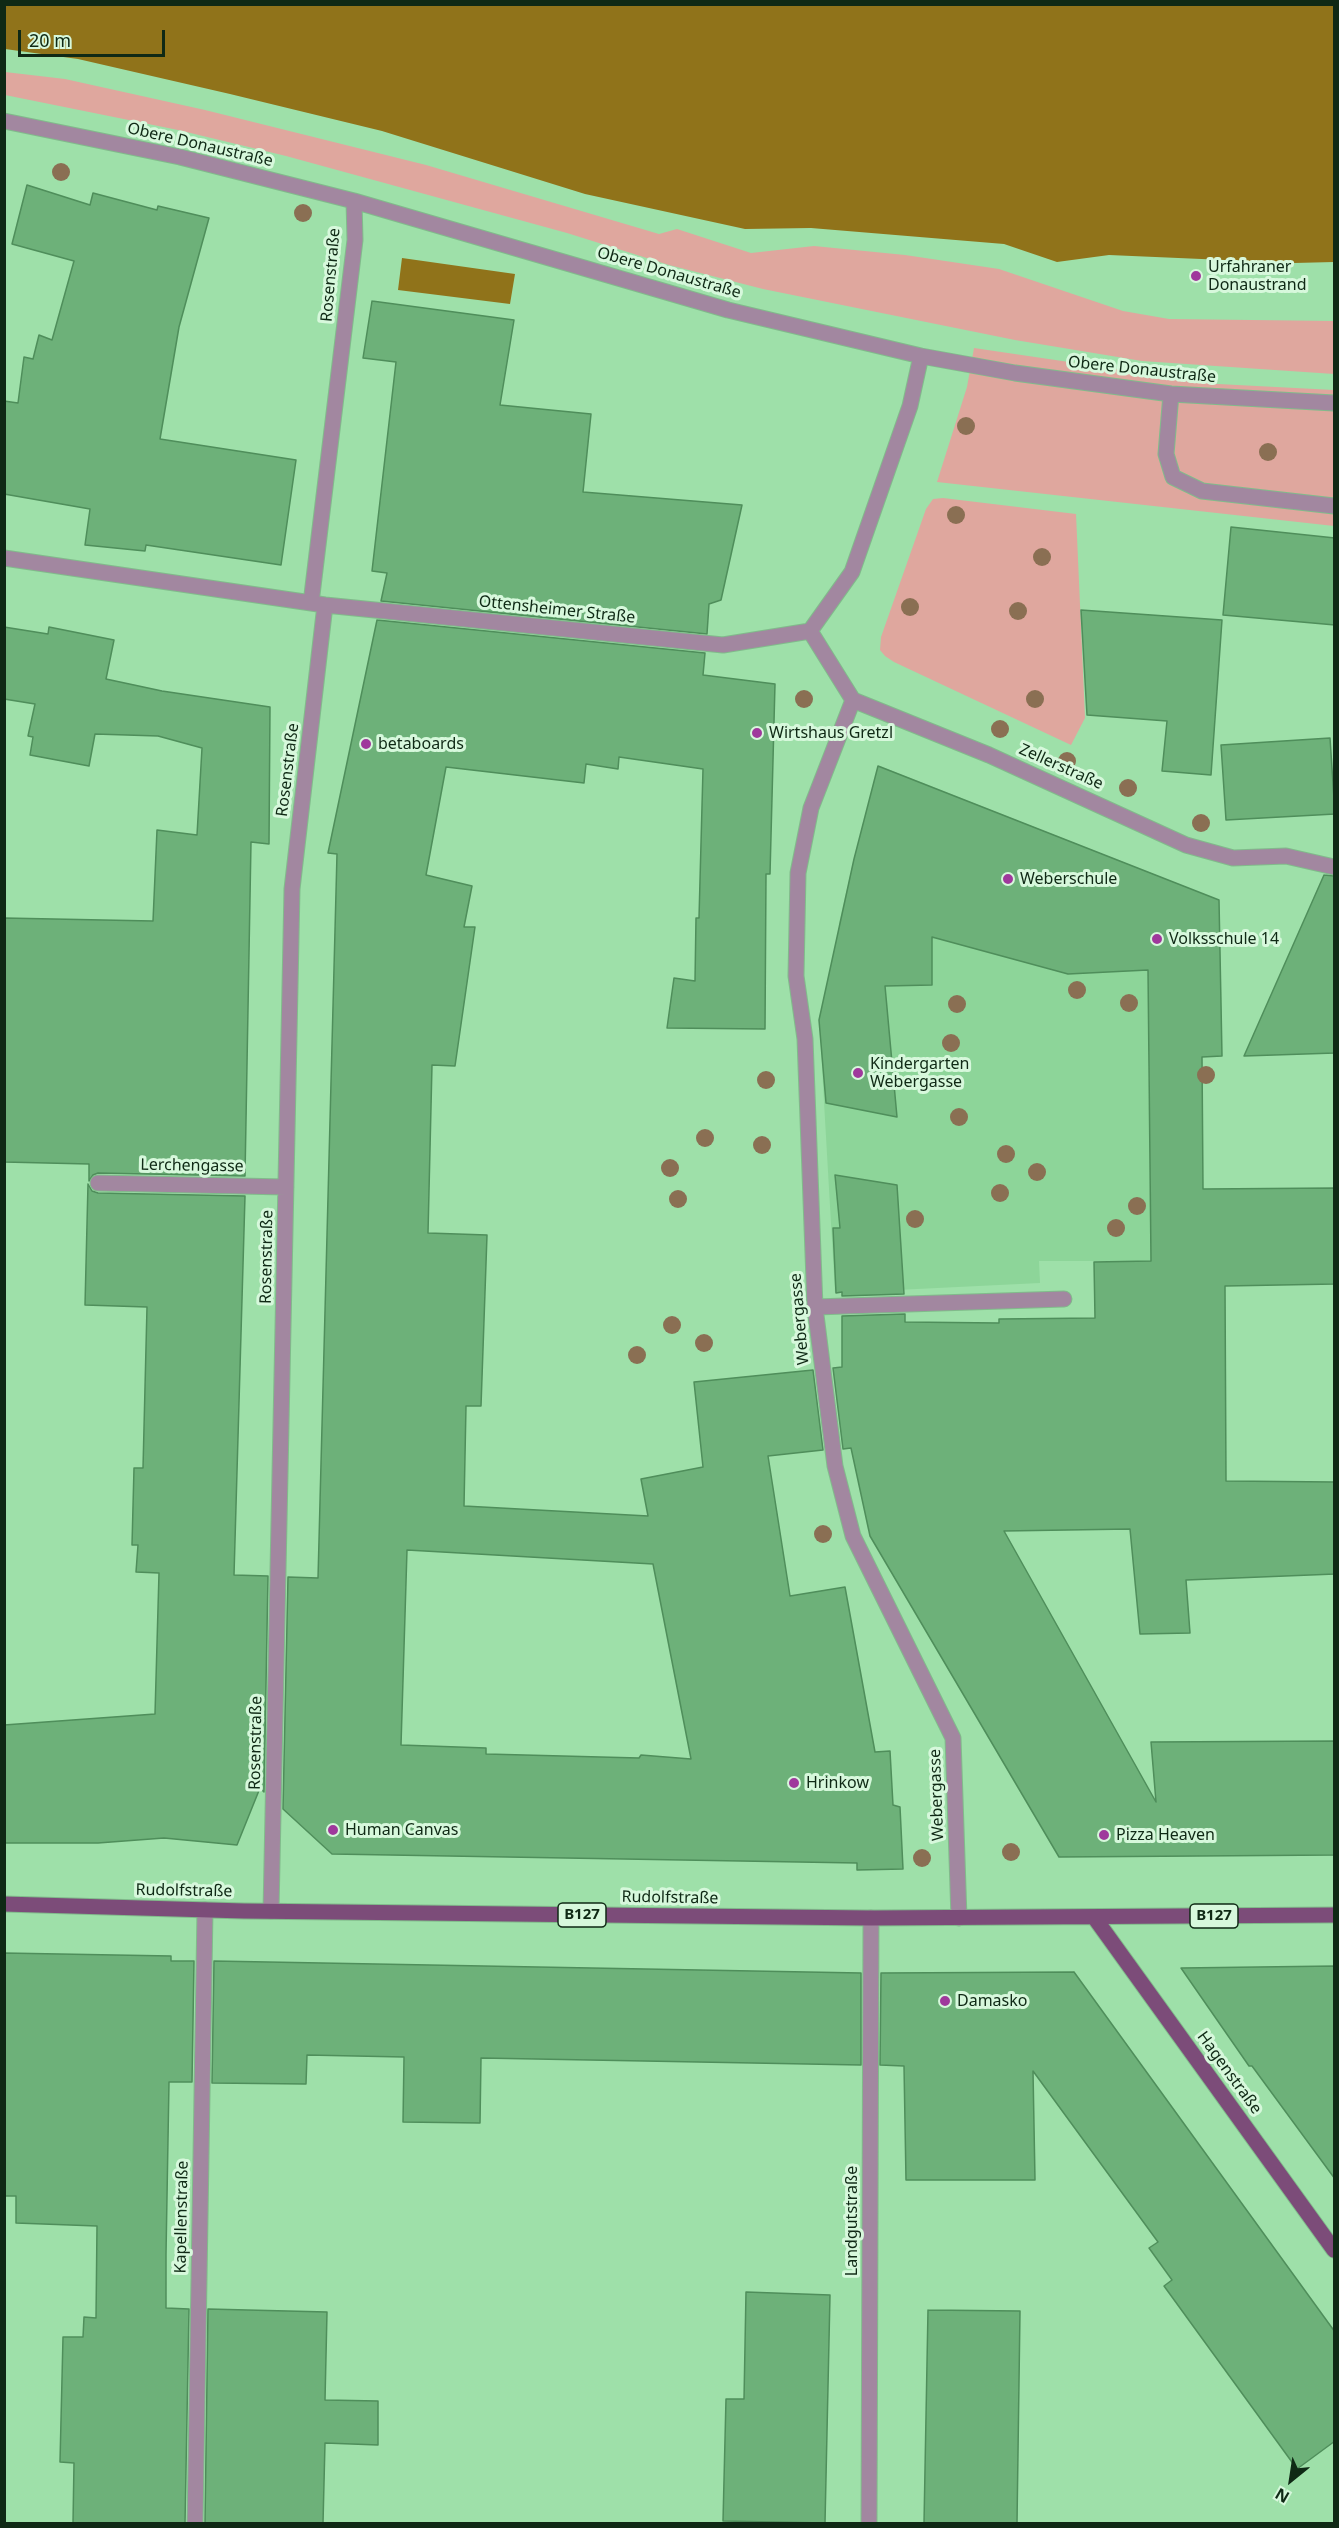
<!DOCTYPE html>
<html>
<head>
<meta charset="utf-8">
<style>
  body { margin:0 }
  #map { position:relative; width:1339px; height:2528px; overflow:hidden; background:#9ee0a9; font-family:"Noto Sans",sans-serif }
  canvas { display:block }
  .frame { position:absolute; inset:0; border:6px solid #0f2915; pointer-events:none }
  .north { position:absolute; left:1261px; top:2450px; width:60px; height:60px; -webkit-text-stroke:4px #d7f8dc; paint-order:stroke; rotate:210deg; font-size:16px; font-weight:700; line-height:24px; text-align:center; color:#0f2915 }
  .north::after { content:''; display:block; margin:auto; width:21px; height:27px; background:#0f2915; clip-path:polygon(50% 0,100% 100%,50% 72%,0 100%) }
  .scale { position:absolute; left:18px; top:30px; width:147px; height:27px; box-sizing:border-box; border:3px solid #0f2915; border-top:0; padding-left:8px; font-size:18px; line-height:21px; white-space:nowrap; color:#0f2915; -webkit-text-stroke:4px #d7f8dc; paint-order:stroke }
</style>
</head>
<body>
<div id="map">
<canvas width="1339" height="2528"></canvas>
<div class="frame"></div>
<div class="north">N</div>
<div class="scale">20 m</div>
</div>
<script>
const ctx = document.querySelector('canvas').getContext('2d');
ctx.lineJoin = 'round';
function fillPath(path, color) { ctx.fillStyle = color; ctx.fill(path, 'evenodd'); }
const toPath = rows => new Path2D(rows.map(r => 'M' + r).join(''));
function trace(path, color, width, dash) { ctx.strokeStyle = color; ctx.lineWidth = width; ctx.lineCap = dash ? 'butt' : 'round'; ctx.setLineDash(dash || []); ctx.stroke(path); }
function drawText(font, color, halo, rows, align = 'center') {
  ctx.font = font + ' "Noto Sans",sans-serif'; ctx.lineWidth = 6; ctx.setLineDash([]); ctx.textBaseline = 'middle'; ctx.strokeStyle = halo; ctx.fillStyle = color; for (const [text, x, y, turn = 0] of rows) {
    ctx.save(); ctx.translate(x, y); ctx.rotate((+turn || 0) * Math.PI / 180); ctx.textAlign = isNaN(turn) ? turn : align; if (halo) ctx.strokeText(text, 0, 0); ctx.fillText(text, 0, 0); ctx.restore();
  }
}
const built = toPath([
  [880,766,1219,900,1222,1030,1148,1032,1151,1261,1039,1261,1040,1283,835,1293,819,1015,835,1014,839,923,854,858]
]);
const green = toPath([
  [5,72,65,79,205,110,426,165,659,234,677,229,751,253,814,246,905,255,999,269,1123,311,1169,319,1334,321,1334,374,1142,361,1015,340,763,289,669,265,567,233,286,156,178,130,5,95],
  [974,348,1218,384,1334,390,1334,526,937,482,967,387],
  [943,498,1076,514,1085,718,1071,745,894,662,885,656,880,650,881,637,926,509,933,499]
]);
const water = toPath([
  [5,4,1334,5,1334,262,1294,263,1109,255,1057,262,1004,244,811,228,745,229,585,194,382,131,230,94,78,59,5,49],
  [402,258,515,274,510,304,398,290]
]);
const building = toPath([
  [27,185,90,205,93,193,157,210,158,206,209,218,179,327,160,439,296,460,281,565,146,545,145,551,85,545,90,509,4,494,4,401,18,403,24,357,33,359,39,335,52,340,74,261,12,244,27,185],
  [372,301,514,320,500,405,591,414,583,492,742,505,721,600,709,604,707,634,381,601,387,573,372,571,396,362,363,358,372,301],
  [1231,527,1335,538,1335,625,1223,615,1231,527],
  [1081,610,1222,620,1211,775,1162,771,1167,721,1087,715,1081,610],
  [377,620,705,653,703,675,775,684,770,874,766,874,765,1029,667,1028,674,978,695,981,696,918,699,918,703,769,619,757,618,769,586,764,584,783,446,767,426,875,472,886,464,927,475,927,455,1066,432,1065,428,1233,487,1235,481,1406,466,1406,464,1506,648,1516,641,1479,703,1467,694,1382,813,1370,823,1450,768,1456,790,1596,845,1587,875,1752,890,1751,893,1805,900,1807,903,1869,857,1870,857,1863,332,1854,283,1809,288,1577,318,1578,337,854,328,853,377,620],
  [407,1550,653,1564,691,1759,641,1755,639,1758,486,1754,486,1748,401,1745,407,1550],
  [4,627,48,634,49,627,114,640,106,679,162,691,270,707,269,844,251,842,245,1176,98,1173,93,1175,89,1181,89,1164,4,1162,4,918,153,921,157,830,197,835,202,748,158,736,95,734,89,766,30,755,33,737,28,736,35,704,4,699,4,627],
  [1330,738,1335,814,1226,820,1221,745,1330,738],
  [878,766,1219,900,1222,1056,1202,1057,1203,1189,1335,1188,1335,1284,1225,1286,1226,1481,1335,1482,1335,1574,1186,1580,1190,1633,1140,1634,1130,1529,1004,1531,1156,1802,1151,1742,1335,1741,1335,1855,1059,1857,870,1536,851,1448,843,1449,833,1368,842,1367,842,1316,905,1314,905,1322,999,1323,999,1319,1095,1318,1094,1262,1151,1261,1148,970,1068,974,932,937,932,985,885,986,897,1117,826,1103,819,1020,854,859,878,766],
  [1324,875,1335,876,1335,1053,1244,1056,1324,875],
  [835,1175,897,1185,904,1294,842,1296,842,1292,836,1293,833,1228,840,1228,835,1175],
  [88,1184,92,1191,98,1193,245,1196,234,1575,268,1576,264,1792,260,1788,237,1845,164,1838,98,1843,4,1843,4,1725,155,1714,159,1573,136,1572,138,1545,132,1545,134,1468,143,1468,147,1307,85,1305,88,1184],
  [4,1953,171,1956,171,1961,194,1961,192,2082,169,2082,166,2254,166,2308,189,2309,185,2523,73,2523,74,2463,60,2462,63,2337,83,2337,84,2317,96,2318,97,2226,16,2223,16,2196,4,2196,4,1953],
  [214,1961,861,1973,861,2065,481,2058,480,2123,403,2122,404,2057,307,2055,306,2084,212,2083,214,1961],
  [1335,1966,1335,2179,1252,2066,1249,2066,1181,1968,1335,1966],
  [1074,1972,1335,2332,1335,2441,1297,2469,1164,2286,1172,2280,1149,2248,1158,2242,1033,2071,1035,2180,906,2180,904,2066,880,2065,881,1973,1074,1972],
  [746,2292,830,2295,825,2523,723,2521,726,2399,744,2399,746,2292],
  [208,2309,327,2312,325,2400,378,2401,378,2445,325,2443,323,2523,205,2523,208,2309],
  [928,2310,1020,2311,1017,2523,924,2523,928,2310]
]);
const minor = toPath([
  [4,121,180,157,354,201,728,310,921,356,1015,373,1171,394,1334,403],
  [1171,394,1166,454,1173,477,1202,491,1334,506],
  [4,558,325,605,723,645,810,631,852,572,910,406,921,356],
  [311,603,355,240,354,201],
  [810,631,853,700,989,755,1186,845,1233,858,1286,856,1334,867],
  [853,700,811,808,798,873,796,976,805,1039,815,1307,835,1466,853,1536,953,1738,959,1918],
  [98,1183,286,1187],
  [815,1307,1064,1299],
  [271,1911,292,889,325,605],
  [195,2524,205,1910],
  [869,2524,871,1918]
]);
const major = toPath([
  [4,1904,244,1911,871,1918,1334,1915],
  [1094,1917,1334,2250]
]);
const trees = [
  [61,172],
  [303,213],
  [966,426],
  [1268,452],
  [956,515],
  [1042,557],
  [910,607],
  [1018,611],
  [804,699],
  [1035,699],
  [1000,729],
  [1067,761],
  [1128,788],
  [1201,823],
  [1077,990],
  [1129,1003],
  [957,1004],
  [951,1043],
  [1206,1075],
  [766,1080],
  [959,1117],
  [705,1138],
  [762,1145],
  [1006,1154],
  [670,1168],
  [1037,1172],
  [1000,1193],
  [678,1199],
  [1137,1206],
  [915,1219],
  [1116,1228],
  [672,1325],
  [704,1343],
  [637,1355],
  [823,1534],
  [1011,1852],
  [922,1858]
];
const markers = [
  [1196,276,6,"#9f399c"],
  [757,733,6,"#9f399c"],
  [366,744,6,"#9f399c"],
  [1008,879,6,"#9f399c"],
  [1157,939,6,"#9f399c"],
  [858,1073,6,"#9f399c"],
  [794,1783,6,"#9f399c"],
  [333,1830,6,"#9f399c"],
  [1104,1835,6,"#9f399c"],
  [945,2001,6,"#9f399c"]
];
const shields = [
  [582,1915,48],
  [1214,1916,48]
];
const shieldNames = [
  ["B127",582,1915],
  ["B127",1214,1916]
];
const streetNames = [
  ["Obere Donaustraße",200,145,13],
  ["Obere Donaustraße",669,273,16],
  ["Rosenstraße",331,275,-85],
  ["Obere Donaustraße",1142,370,6],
  ["Ottensheimer Straße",557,610,6],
  ["Zellerstraße",1061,767,24],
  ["Rosenstraße",288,770,-83],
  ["Lerchengasse",192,1166,1],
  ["Rosenstraße",267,1257,-89],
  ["Webergasse",800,1319,-95],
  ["Rosenstraße",256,1743,-89],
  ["Webergasse",937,1795,-92],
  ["Rudolfstraße",184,1891,1],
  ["Rudolfstraße",670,1898,1],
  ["Hagenstraße",1229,2073,54],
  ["Kapellenstraße",182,2217,-89],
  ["Landgutstraße",852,2221,-90]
];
const poiNames = [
  ["Urfahraner",1208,267],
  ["Donaustrand",1208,285],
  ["Wirtshaus Gretzl",769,733],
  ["betaboards",378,744],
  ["Weberschule",1020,879],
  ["Volksschule 14",1169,939],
  ["Kindergarten",870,1064],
  ["Webergasse",870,1082],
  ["Hrinkow",806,1783],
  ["Human Canvas",345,1830],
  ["Pizza Heaven",1116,1835],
  ["Damasko",957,2001]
];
fillPath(built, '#8dd599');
fillPath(green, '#dfa79e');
fillPath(water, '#90731a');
fillPath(building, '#6db179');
trace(building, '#4f8e5b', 1.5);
trace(minor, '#81bb8b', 17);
trace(major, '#81bb8b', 17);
trace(minor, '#a287a0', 15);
trace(major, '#7c4c79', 15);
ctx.fillStyle = '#8a6f53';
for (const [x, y] of trees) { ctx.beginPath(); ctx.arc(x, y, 9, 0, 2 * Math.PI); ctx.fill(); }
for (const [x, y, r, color] of markers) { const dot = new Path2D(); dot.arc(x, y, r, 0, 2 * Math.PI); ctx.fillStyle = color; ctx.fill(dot); trace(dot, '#d7f8dc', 2); }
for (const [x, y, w] of shields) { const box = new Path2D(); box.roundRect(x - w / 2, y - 12, w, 24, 4.5); ctx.fillStyle = '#d7f8dc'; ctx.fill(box); trace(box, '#0f2915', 1.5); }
drawText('bold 15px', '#0f2915', null, shieldNames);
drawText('16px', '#0f2915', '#d7f8dc', streetNames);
drawText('16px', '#0f2915', '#d7f8dc', poiNames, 'left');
</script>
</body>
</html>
